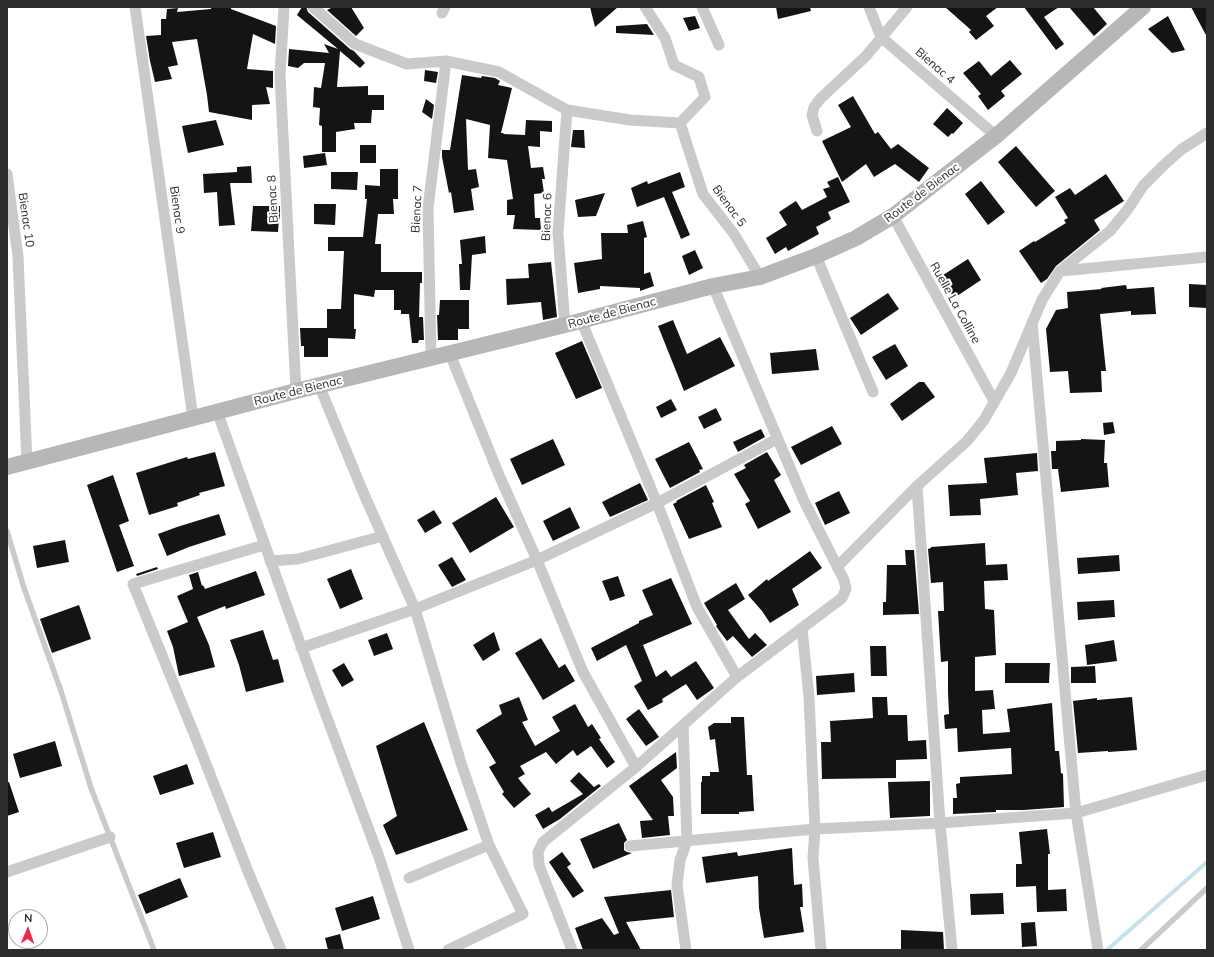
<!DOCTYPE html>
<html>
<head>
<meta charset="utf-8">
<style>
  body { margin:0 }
  #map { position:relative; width:1214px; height:957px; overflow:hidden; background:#fff; font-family:Mulish,sans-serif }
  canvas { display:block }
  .frame { position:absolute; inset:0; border:8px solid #2d2d2d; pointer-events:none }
  .north { position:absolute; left:8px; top:909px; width:40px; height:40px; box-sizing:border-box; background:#fff; border:1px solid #ababab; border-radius:50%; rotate:2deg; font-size:11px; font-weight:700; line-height:16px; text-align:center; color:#2d2d2d }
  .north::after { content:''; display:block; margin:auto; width:14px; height:18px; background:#ec284c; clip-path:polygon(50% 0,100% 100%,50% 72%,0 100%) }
</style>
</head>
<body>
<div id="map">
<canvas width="1214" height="957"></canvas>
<div class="frame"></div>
<div class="north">N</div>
</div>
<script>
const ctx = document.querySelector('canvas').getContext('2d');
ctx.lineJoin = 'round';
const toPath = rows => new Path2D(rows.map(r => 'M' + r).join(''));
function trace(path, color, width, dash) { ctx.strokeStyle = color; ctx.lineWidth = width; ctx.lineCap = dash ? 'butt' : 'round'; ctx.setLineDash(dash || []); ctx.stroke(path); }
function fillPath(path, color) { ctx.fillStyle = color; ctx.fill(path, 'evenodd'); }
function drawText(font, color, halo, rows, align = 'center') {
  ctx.font = font + ' Mulish,sans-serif'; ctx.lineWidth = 4; ctx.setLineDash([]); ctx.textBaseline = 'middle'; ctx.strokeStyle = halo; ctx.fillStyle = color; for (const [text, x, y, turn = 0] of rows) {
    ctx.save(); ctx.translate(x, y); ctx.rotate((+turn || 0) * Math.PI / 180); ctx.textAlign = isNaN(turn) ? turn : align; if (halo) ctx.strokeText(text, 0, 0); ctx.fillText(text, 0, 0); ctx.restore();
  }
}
const stream = toPath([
  [1107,950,1207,862]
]);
const building = toPath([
  [211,7,231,7,231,9,276,26,275,44,253,34,247,69,273,71,273,88,266,87,270,104,252,105,252,120,209,112,207,95,197,39,172,42,178,65,168,67,172,79,155,82,150,61,146,36,161,35,161,19,166,19,167,9,178,8,177,12,211,9],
  [302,7,306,7,308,12,350,49,354,51,365,63,360,68,340,51,337,87,368,86,368,95,384,95,384,110,372,110,371,123,354,123,355,129,336,132,336,152,322,152,322,126,319,125,320,108,313,107,314,87,321,88,325,63,304,63,298,68,288,66,289,49,329,53,324,44,338,49,297,15],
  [333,7,351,7,364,28,356,36,327,10],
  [590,7,618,7,595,27],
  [776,7,810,7,811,11,778,19],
  [945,7,998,7,986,16,994,26,976,40,969,32,971,30],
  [1024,7,1059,7,1044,17,1064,44,1056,50],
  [1069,7,1093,7,1107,24,1094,36],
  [1191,7,1207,7,1207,37],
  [695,16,700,28,689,31,683,18],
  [1168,16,1185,50,1172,53,1148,29],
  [647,24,654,35,616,33,616,26],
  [1010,60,1022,74,1001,91,1005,96,988,110,978,96,981,94,963,73,979,61,991,76],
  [425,70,438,72,436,83,424,81],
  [462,75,481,78,482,76,495,78,500,81,498,85,512,88,501,133,504,133,503,134,525,135,526,120,552,121,552,132,540,131,540,147,528,146,531,168,543,167,545,179,542,179,544,193,534,194,535,218,540,218,541,230,513,229,515,215,507,215,507,200,513,199,507,160,488,158,490,125,466,119,468,170,476,169,479,187,471,189,474,210,454,213,451,192,449,193,442,157,442,150,450,150],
  [853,96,875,134,878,132,891,149,898,144,929,168,919,182,895,164,874,177,866,164,842,182,822,141,851,127,838,105],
  [426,99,434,105,432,119,422,112],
  [947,108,963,123,953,134,952,133,948,137,933,124],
  [216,120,224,145,188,153,182,126],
  [573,130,584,130,585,148,571,147],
  [360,145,376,145,376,163,360,163],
  [1016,146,1055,191,1036,207,998,162],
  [325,153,327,165,304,168,303,156],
  [251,166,252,183,230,183,235,225,219,226,217,192,204,193,203,174,237,172,237,167],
  [380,169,398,169,398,199,393,199,394,214,378,214,375,244,381,244,381,272,422,272,422,283,420,283,419,317,423,317,424,340,419,340,418,343,412,343,409,314,401,314,401,310,394,310,394,290,375,290,374,297,354,294,354,329,356,329,355,339,328,338,328,357,304,357,304,346,301,346,300,328,327,328,327,309,341,309,344,251,328,251,328,237,363,237,367,199,365,199,365,185,380,186],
  [331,172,358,172,357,190,331,189],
  [680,172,685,187,672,192,690,235,681,239,664,197,637,207,631,188,647,181,648,184],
  [1106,174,1124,201,1094,220,1100,230,1056,266,1047,279,1041,283,1019,251,1034,241,1035,242,1066,223,1064,220,1068,218,1055,197,1070,188,1075,195],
  [838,177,850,202,828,212,831,219,816,227,819,234,788,251,786,247,775,254,766,238,787,225,779,212,796,201,802,210,827,197,823,189,830,187,827,182],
  [981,181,1005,212,988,225,965,194],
  [605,193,596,216,578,217,575,200],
  [314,204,336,204,335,225,314,224],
  [253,206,280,206,280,219,279,219,278,232,251,231],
  [643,221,647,237,644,238,644,274,650,272,654,286,640,291,640,288,600,286,600,289,578,293,574,263,602,259,601,233,628,233,627,225],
  [485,236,486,253,472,255,470,290,460,290,459,264,462,264,460,240],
  [695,250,703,268,689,275,682,256],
  [968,259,981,280,954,298,940,277],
  [551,262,557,317,543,320,541,302,507,305,506,279,529,278,528,264],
  [1189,284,1207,285,1207,308,1189,307],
  [1126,285,1127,289,1154,287,1156,314,1131,315,1131,311,1100,314,1106,371,1101,371,1102,392,1070,393,1068,371,1050,372,1046,329,1056,310,1068,308,1067,292,1102,289,1101,288],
  [888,293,899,309,861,335,850,318],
  [440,300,469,300,469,329,458,329,458,340,438,340,437,315,439,315],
  [673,320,687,354,720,337,735,366,684,391,658,326],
  [582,341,602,388,576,399,555,353],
  [895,344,908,366,886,380,872,357],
  [816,349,819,370,772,374,770,353],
  [919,382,924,382,935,397,902,421,890,404],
  [671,399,677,410,661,418,656,407],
  [716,408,722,420,704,429,698,417],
  [1113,422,1115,433,1104,435,1103,423],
  [832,426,842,444,801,465,791,447],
  [761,429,765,437,738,452,733,442],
  [553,439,565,465,522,485,510,459],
  [1081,439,1105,440,1104,463,1107,463,1109,487,1061,492,1058,469,1052,469,1051,451,1056,451,1056,441,1081,440],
  [689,442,703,469,699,470,700,472,670,488,655,459],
  [215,452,225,486,199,493,200,495,177,503,178,506,149,515,136,473,187,457,188,459],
  [767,452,781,475,774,480,791,512,758,529,745,504,750,501,734,474,746,468,744,465],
  [1037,453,1038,471,1016,473,1018,495,980,499,981,515,950,516,948,485,987,483,984,458],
  [113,475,129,521,119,525,134,566,117,572,87,485],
  [640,483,648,500,610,517,602,502],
  [706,485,714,502,712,503,722,527,689,539,673,504,677,502,676,501],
  [839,491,850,513,825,525,815,503],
  [496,497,514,527,470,553,452,523],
  [570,507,580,528,553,541,543,521],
  [434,510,442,523,425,533,417,520],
  [219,514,226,535,189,547,167,556,158,534,177,527],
  [65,540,69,562,37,568,33,546],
  [985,543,986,565,1007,564,1008,580,984,581,985,609,994,610,996,655,975,657,975,691,993,690,995,709,982,710,983,734,1010,732,1007,709,1052,703,1055,751,1059,751,1061,773,1063,774,1064,807,1024,810,996,810,996,812,953,814,953,798,957,798,956,784,960,783,960,777,1012,774,1011,748,958,752,957,728,945,729,944,715,949,714,948,693,948,661,941,662,938,611,944,611,943,582,931,583,928,549,931,548,931,547],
  [905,550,914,550,919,614,883,615,883,602,886,602,887,565,906,565],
  [810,551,822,568,792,589,799,605,770,623,762,611,748,595,767,579,768,581],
  [1119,555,1120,571,1078,574,1077,558],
  [452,557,466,580,452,587,438,565],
  [157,567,158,569,137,576,136,574],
  [351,569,363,599,340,609,327,579],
  [256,571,265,595,226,609,225,606,197,617,209,645,215,667,179,676,173,647,167,631,188,622,177,596,193,589,189,575,198,572,202,586,203,585,205,589],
  [618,576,625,596,610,601,602,581],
  [671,578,692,624,643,645,656,677,666,670,671,677,696,661,714,688,697,700,686,684,662,699,663,702,648,710,634,686,642,681,626,645,597,661,591,648,639,623,639,621,653,615,642,590],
  [736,583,745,599,728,610,749,639,755,633,767,645,752,657,733,636,727,641,718,629,716,626,717,625,704,603],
  [1114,600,1115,617,1078,620,1077,602],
  [79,605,91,639,52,653,40,619],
  [263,630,273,660,278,659,284,682,246,692,239,665,230,640],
  [494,632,500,650,483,661,473,645],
  [387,633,393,649,374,656,368,640],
  [541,638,559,668,565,664,575,681,543,700,515,653],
  [1114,640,1117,661,1087,665,1085,645],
  [870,646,886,646,887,676,871,676],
  [344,663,354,680,342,687,332,670],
  [1005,663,1050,663,1049,683,1005,683],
  [1095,666,1096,683,1071,683,1071,667],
  [854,673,855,692,817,695,816,676],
  [519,697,528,720,522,722,535,746,560,731,552,717,575,704,588,727,592,724,601,738,599,739,615,762,607,768,591,746,577,756,573,750,556,764,546,752,520,766,525,774,518,778,531,794,514,808,502,794,504,792,489,767,496,763,476,730,502,714,499,705],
  [872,697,887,697,888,715,907,715,908,741,926,740,927,759,896,760,896,778,822,779,821,742,831,742,830,721,873,718],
  [1132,697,1137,750,1108,752,1108,751,1078,753,1073,701,1097,698,1097,700],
  [639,709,659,737,646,746,626,719],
  [731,717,744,717,747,775,752,775,754,811,739,812,739,814,701,814,701,782,702,782,702,776,710,776,710,772,719,772,715,739,710,740,708,727,714,723,731,723],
  [424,722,468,830,396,855,383,825,397,816,376,746],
  [55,741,62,766,20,778,13,754],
  [676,752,677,768,661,780,673,797,674,816,668,816,670,835,642,838,640,821,653,820,629,786],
  [187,764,194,784,160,795,153,776],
  [579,772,594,787,599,784,601,786,560,819,543,829,535,815,549,807,552,812,583,794,570,781],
  [930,781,930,816,890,818,888,782],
  [7,782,9,782,19,812,7,816],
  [619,823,627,840,624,843,624,850,627,852,632,853,593,869,580,839],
  [1047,829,1050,854,1048,854,1048,890,1066,889,1067,911,1037,912,1036,886,1016,887,1016,864,1022,864,1019,832],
  [213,832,221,857,184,868,176,843],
  [792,848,794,885,802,884,803,907,800,907,804,932,764,938,759,908,758,876,706,883,702,857,737,852,738,856],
  [562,852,571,864,567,867,584,891,573,898,549,862],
  [180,878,188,897,146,914,138,895],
  [671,890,674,917,626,922,641,950,583,950,575,928,602,918,614,935,619,933,604,897],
  [1003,893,1004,914,971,915,970,894],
  [373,896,380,919,342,931,335,908],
  [1035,922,1037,946,1022,947,1021,923],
  [901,930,943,932,944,950,901,950],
  [340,934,344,950,328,950,325,938]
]);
const lane = toPath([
  [7,531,24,588,61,691,91,788,154,950],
  [1141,950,1207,888]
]);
const street = toPath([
  [135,7,193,418],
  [284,7,280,75,296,391],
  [313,7,355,44,407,64,446,61,499,72,567,110,630,120,680,123,705,97,699,77,674,65,665,38,645,7],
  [702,7,719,45],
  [869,7,881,37,996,136],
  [442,13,445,7],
  [680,123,703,194,734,234,760,277],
  [817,131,812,115,814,107,820,99,866,56,907,7],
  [7,174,18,257,27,462],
  [893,216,994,401],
  [816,256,873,392],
  [1061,271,1207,257],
  [713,286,804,501,844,580,846,589,842,598,737,677],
  [1032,322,1076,813,1098,950],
  [565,325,558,233,567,110],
  [450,354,499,475,537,560,583,672,636,767],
  [431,358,428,208,446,61],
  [319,385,363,492,415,609,461,763,489,845,523,914,448,950],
  [217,411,320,699,379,857,409,950],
  [917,486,940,823,952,950],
  [264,545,133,584,197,741,249,874,281,950],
  [270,561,298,559,383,536],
  [837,567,917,486,967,441,984,420,1011,373,1042,300,1060,271,1110,231,1128,209,1143,186,1164,165,1182,149,1207,133],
  [802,628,809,697,815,829,813,858,821,950],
  [301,648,415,609,537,560,657,503,777,439],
  [683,725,687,841,680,860,677,885,686,950],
  [630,846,815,829,940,823,1076,813,1207,775],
  [7,872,110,837],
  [409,878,489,845],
  [572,950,539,865,538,852,543,842,636,767,737,677,697,607,657,503,581,320]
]);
const secondary = toPath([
  [7,467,296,391,565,325,713,286,760,277,816,256,856,238,893,216,996,136,1143,7]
]);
const streetNames = [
  ["Bienac 4",935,66,41],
  ["Route de Bienac",922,193,-37],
  ["Bienac 8",273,199,-93],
  ["Bienac 5",729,206,54],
  ["Bienac 7",417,209,-87],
  ["Bienac 9",177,210,82],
  ["Bienac 6",547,217,-88],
  ["Bienac 10",26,220,82],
  ["Ruelle La Colline",955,303,61],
  ["Route de Bienac",612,313,-15],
  ["Route de Bienac",298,391,-14]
];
trace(stream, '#c5e2ec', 4);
fillPath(building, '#141414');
trace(lane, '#cacaca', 5.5);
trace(street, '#cacaca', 11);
trace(secondary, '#b7b7b7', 16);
drawText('12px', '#2d2d2d', '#fff', streetNames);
</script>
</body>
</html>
